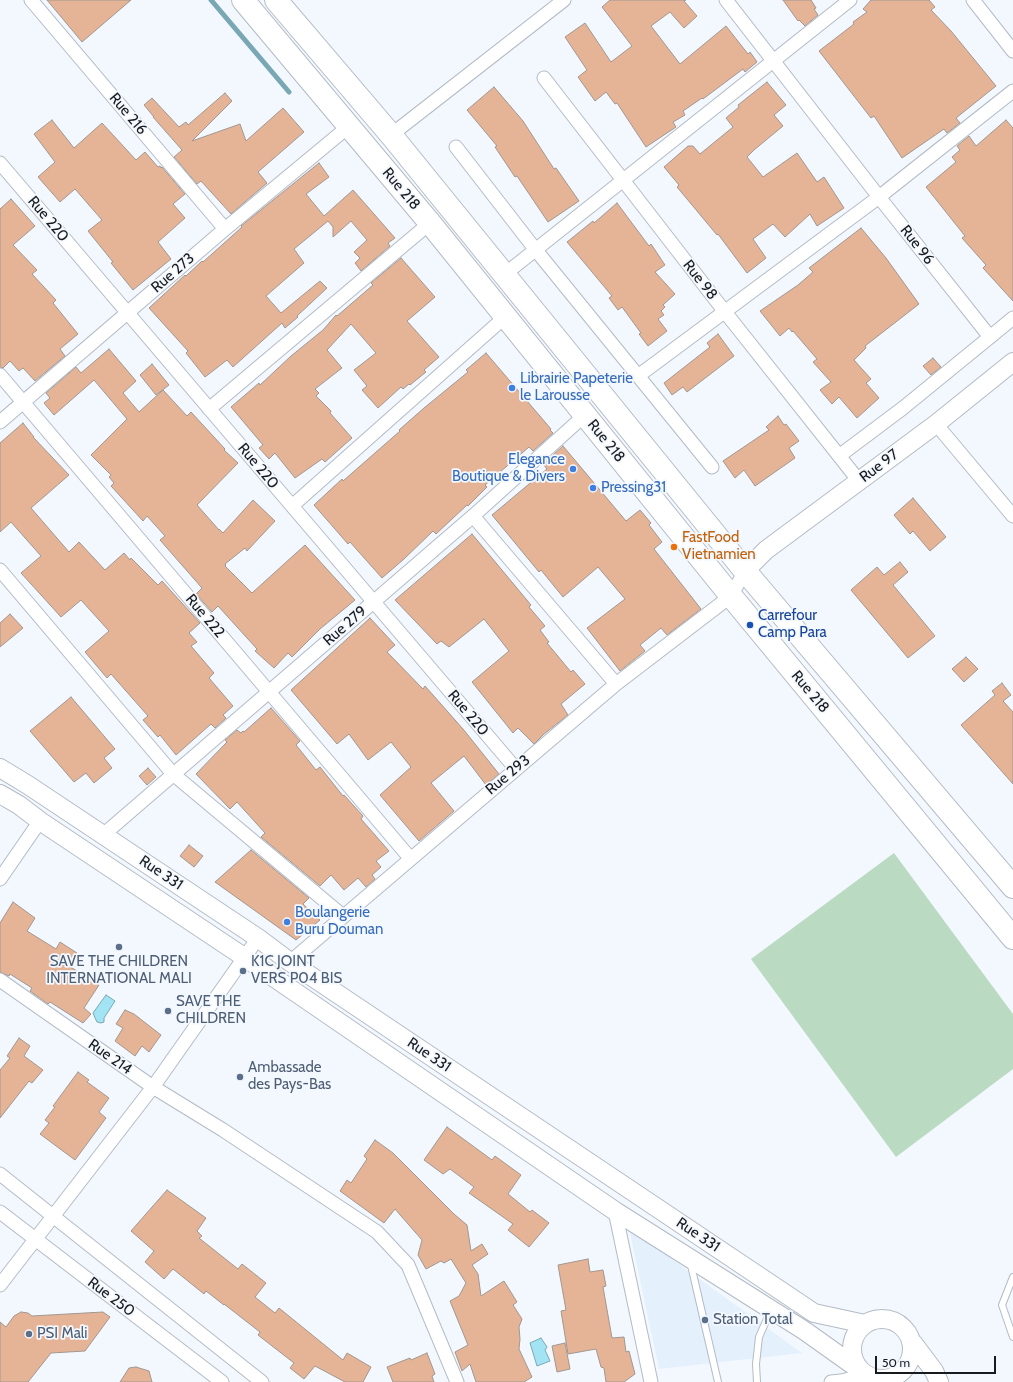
<!DOCTYPE html>
<html>
<head>
<meta charset="utf-8">
<style>
  body { margin:0 }
  #map { position:relative; width:1013px; height:1382px; overflow:hidden; background:#f3f8fe; font-family:Cabin,sans-serif }
  canvas { display:block }
  .scale { position:absolute; left:875px; top:1356px; width:121px; height:18px; box-sizing:border-box; border:2px solid #181b1e; border-top:0; padding-left:5px; font-size:12px; line-height:14px; white-space:nowrap; color:#181b1e; -webkit-text-stroke:3px #f3f8fe; paint-order:stroke }
</style>
</head>
<body>
<div id="map">
<canvas width="1013" height="1382"></canvas>
<div class="scale">50 m</div>
</div>
<script>
const ctx = document.querySelector('canvas').getContext('2d');
ctx.lineJoin = 'round';
function fillPath(path, color) { ctx.fillStyle = color; ctx.fill(path, 'evenodd'); }
const toPath = rows => new Path2D(rows.map(r => 'M' + r).join(''));
function trace(path, color, width, dash) { ctx.strokeStyle = color; ctx.lineWidth = width; ctx.lineCap = dash ? 'butt' : 'round'; ctx.setLineDash(dash || []); ctx.stroke(path); }
function drawText(font, color, halo, rows, align = 'center') {
  ctx.font = font + ' Cabin,sans-serif'; ctx.lineWidth = 3.5; ctx.setLineDash([]); ctx.textBaseline = 'middle'; ctx.strokeStyle = halo; ctx.fillStyle = color; for (const [text, x, y, turn = 0] of rows) {
    ctx.save(); ctx.translate(x, y); ctx.rotate((+turn || 0) * Math.PI / 180); ctx.textAlign = isNaN(turn) ? turn : align; if (halo) ctx.strokeText(text, 0, 0); ctx.fillText(text, 0, 0); ctx.restore();
  }
}
const built = toPath([
  [629,1228,802,1353,659,1369]
]);
const green = toPath([
  [894,853,1013,1014,1013,1069,896,1157,751,959]
]);
const water = toPath([
  [106,995,115,1001,104,1018,104,1022,101,1023,97,1022,96,1020,93,1013,106,995],
  [541,1338,547,1347,545,1350,550,1361,537,1366,530,1343,541,1338]
]);
const stream = toPath([
  [211,0,289,92]
]);
const building = toPath([
  [47,0,131,0,82,42,47,0],
  [610,0,686,0,684,1,697,16,684,28,670,12,651,26,680,64,726,26,748,54,750,52,757,62,745,72,743,69,703,99,702,98,683,111,685,115,673,122,676,127,646,147,617,103,615,104,606,92,595,101,578,77,587,70,565,37,585,23,611,62,632,46,602,7,610,0],
  [783,0,811,0,816,8,814,9,818,15,805,26,799,20,798,21,783,0],
  [871,0,929,0,935,7,931,10,951,31,996,86,956,118,960,123,947,133,944,129,902,158,874,116,871,118,819,51,854,24,853,22,867,12,863,9,871,0],
  [767,82,786,105,774,115,783,126,754,150,747,157,763,177,797,153,817,182,824,177,844,208,817,226,810,214,785,237,773,224,753,239,766,258,747,273,718,234,717,235,677,187,679,185,664,167,688,146,693,146,700,154,733,127,726,118,739,107,738,105,767,82],
  [494,87,523,121,554,169,556,168,579,201,548,222,517,176,515,177,495,147,497,146,467,110,494,87],
  [225,93,232,101,192,141,240,124,246,141,283,108,304,132,258,172,267,183,231,214,201,181,197,184,174,157,182,150,153,117,154,117,144,105,152,98,179,127,186,122,188,125,225,93],
  [52,120,74,148,102,123,136,160,145,152,158,167,160,166,161,168,162,167,185,194,173,204,185,218,158,242,171,259,133,290,111,263,113,262,88,231,102,220,75,189,60,202,38,177,55,162,34,134,52,120],
  [1006,120,1013,128,1013,301,983,268,986,265,962,238,965,236,926,187,956,162,952,157,960,150,957,146,969,136,976,146,1006,120],
  [319,163,329,177,306,194,324,216,353,190,395,238,388,243,390,246,361,271,355,263,360,258,354,252,367,240,351,221,333,237,333,227,328,221,294,249,304,263,266,296,281,313,320,281,327,288,297,316,298,317,285,328,282,323,233,367,227,360,205,377,186,353,188,351,149,308,185,275,186,276,202,261,203,262,242,227,241,226,319,163],
  [11,199,35,226,13,245,37,270,32,274,56,300,53,303,78,334,60,349,65,356,35,381,23,368,19,371,10,361,3,368,0,367,0,209,11,199],
  [617,203,649,246,651,244,665,265,655,272,675,294,663,305,665,307,661,311,664,315,658,319,667,331,648,346,639,334,641,333,622,307,618,310,609,298,612,296,567,242,593,221,594,223,617,203],
  [861,228,886,258,919,304,865,346,866,348,854,360,871,379,866,383,879,398,857,418,839,397,832,404,820,390,831,382,813,362,817,359,793,331,792,332,789,328,780,336,760,311,798,285,813,272,809,268,861,228],
  [401,258,435,297,407,321,439,357,424,370,426,372,410,385,409,384,403,389,401,387,378,408,362,390,367,386,354,370,376,353,351,324,327,350,342,368,315,389,319,393,316,396,331,411,330,413,352,438,325,462,322,459,295,478,275,453,269,459,259,448,263,445,231,407,259,383,260,385,291,356,323,330,336,315,337,316,373,285,371,283,401,258],
  [718,334,734,356,687,392,683,387,672,395,664,383,710,347,707,343,718,334],
  [109,349,136,381,123,393,139,412,163,390,187,416,191,412,225,449,224,450,238,463,197,505,219,530,219,529,223,533,253,500,275,521,247,551,245,548,225,564,226,565,225,566,252,593,305,545,355,600,320,629,292,657,288,653,274,668,255,651,257,649,218,606,212,612,196,594,202,588,160,540,165,536,147,516,143,521,111,486,114,483,109,477,111,475,91,455,127,419,94,380,54,415,44,403,50,398,46,393,76,367,81,373,109,349],
  [486,353,551,429,550,430,553,433,533,451,529,447,485,485,487,487,468,506,467,505,436,534,433,531,404,559,382,578,350,542,348,544,314,505,342,479,343,481,400,431,399,430,424,408,468,372,466,370,486,353],
  [933,358,941,367,931,375,923,366,933,358],
  [152,364,169,385,156,395,140,375,152,364],
  [778,416,784,425,786,424,799,441,789,448,795,458,755,486,744,470,735,478,723,461,769,430,766,427,778,416],
  [23,423,34,437,33,437,69,475,31,508,69,552,79,542,105,570,124,553,130,560,131,558,158,585,162,581,200,623,189,633,197,642,191,646,214,673,209,678,233,706,223,715,226,718,215,728,211,724,176,755,160,735,158,737,143,720,148,716,111,674,107,678,85,652,109,631,81,600,61,617,21,573,41,556,11,522,0,532,0,443,23,423],
  [563,446,626,521,640,510,651,523,649,525,662,542,654,549,701,609,667,635,661,628,640,645,645,651,620,671,587,628,625,599,598,567,563,597,541,570,539,572,492,515,547,469,543,464,563,446],
  [913,498,946,537,930,551,913,531,910,534,894,515,913,498],
  [472,534,531,605,529,607,545,626,540,630,549,642,547,643,571,672,573,670,585,684,561,704,568,715,544,734,534,744,518,728,513,733,472,682,509,651,484,619,449,647,441,641,437,644,395,600,472,534],
  [900,562,908,572,893,585,935,636,908,658,851,590,877,567,884,575,900,562],
  [10,614,23,628,0,647,0,623,10,614],
  [370,618,395,645,387,652,423,689,425,686,463,729,499,774,486,785,464,756,431,783,454,811,419,841,380,795,411,767,391,742,368,760,349,734,337,744,291,690,370,618],
  [966,657,978,669,964,682,952,669,966,657],
  [1002,683,1011,695,1003,701,1013,712,1013,784,961,725,995,695,992,691,1002,683],
  [71,697,115,749,104,758,112,768,94,783,86,773,74,782,30,731,71,697],
  [271,708,300,741,296,745,316,770,320,767,343,796,344,795,363,816,361,819,389,851,376,861,381,867,372,875,375,879,366,887,358,878,344,890,331,875,320,886,261,837,265,833,237,802,230,809,196,774,227,742,225,740,237,730,241,733,243,731,244,732,271,708],
  [148,768,156,777,147,785,139,776,148,768],
  [189,845,203,856,194,867,180,856,189,845],
  [251,850,309,898,303,904,320,920,296,940,215,882,251,850],
  [13,902,35,918,27,931,56,949,60,942,77,953,69,966,99,985,84,1008,91,1014,83,1023,50,1002,48,1004,30,991,32,988,10,974,9,976,0,972,0,923,13,902],
  [125,1010,134,1014,161,1035,149,1052,142,1046,135,1056,115,1041,123,1028,116,1024,125,1010],
  [19,1038,30,1046,24,1056,43,1070,32,1083,29,1081,0,1118,0,1070,10,1058,7,1056,19,1038],
  [78,1072,89,1080,87,1082,109,1098,99,1112,106,1118,75,1160,40,1134,49,1123,45,1120,55,1107,53,1106,78,1072],
  [447,1127,492,1160,495,1156,521,1175,508,1194,530,1212,532,1210,549,1223,529,1247,508,1230,513,1224,469,1193,474,1187,450,1169,443,1174,424,1160,447,1127],
  [375,1140,393,1153,454,1214,467,1225,471,1251,482,1244,488,1254,472,1265,478,1274,481,1296,504,1281,517,1302,513,1305,522,1319,519,1327,520,1339,519,1349,532,1377,524,1382,476,1382,470,1364,462,1371,455,1352,468,1345,450,1301,459,1296,466,1283,451,1259,444,1263,441,1261,426,1269,418,1255,422,1240,395,1209,384,1223,340,1191,347,1180,351,1183,367,1159,364,1156,375,1140],
  [167,1190,206,1218,197,1231,202,1236,199,1238,238,1269,242,1264,266,1283,255,1297,275,1313,279,1308,343,1360,347,1353,371,1367,363,1382,345,1382,315,1366,304,1379,290,1368,294,1363,258,1335,260,1332,224,1304,224,1305,206,1291,204,1294,173,1269,164,1279,145,1262,154,1251,131,1231,167,1190],
  [588,1259,590,1272,603,1270,606,1286,603,1287,612,1338,624,1337,626,1352,629,1351,635,1374,624,1382,606,1382,604,1368,601,1367,596,1349,568,1354,561,1311,566,1310,558,1265,588,1259],
  [21,1312,28,1313,32,1316,103,1312,110,1317,85,1351,51,1353,28,1382,0,1382,0,1322,6,1327,14,1316,21,1312],
  [565,1343,570,1369,557,1372,552,1346,565,1343],
  [427,1353,435,1374,432,1376,434,1382,393,1382,387,1367,410,1358,411,1360,427,1353],
  [136,1367,149,1371,152,1382,120,1382,129,1368,136,1367]
]);
const lane = toPath([
  [691,1265,718,1382],
  [1013,1277,1002,1305,1013,1337],
  [757,1382,756,1364,759,1337,770,1312]
]);
const street = toPath([
  [31,0,225,229],
  [726,0,879,197,990,337,903,408,839,456],
  [973,0,1013,51],
  [544,78,725,312,859,481],
  [391,135,564,0],
  [456,147,535,249,712,467],
  [0,163,516,769],
  [505,274,850,0],
  [990,337,1013,318],
  [0,375,410,858],
  [638,376,879,197,1013,91],
  [209,409,430,223],
  [0,422,225,229,348,127],
  [936,424,1013,516],
  [292,506,505,317],
  [473,516,616,684],
  [0,570,173,774,343,916],
  [103,835,473,516,585,415],
  [0,879,40,821],
  [290,962,616,684,731,596,745,571],
  [0,980,153,1087,223,1130,377,1232,408,1265,457,1382],
  [0,1174,262,1382],
  [615,1211,651,1382],
  [0,1212,222,1382],
  [0,1285,153,1087,258,938],
  [831,1382,841,1381,866,1375]
]);
const secondary = toPath([
  [745,571,766,550,936,424,1013,362],
  [0,768,28,785,258,938,290,962,814,1313,865,1324],
  [0,794,19,805,40,821,244,957,615,1211,805,1331,857,1368],
  '852 1349a30 30 0 1 1 60 0a30 30 0 1 1-60 0Z',
  [913,1343,934,1371,939,1382]
]);
const highway = toPath([
  [243,0,430,223,731,596,1013,938],
  [276,0,391,135,745,571,1013,887]
]);
const markers = [
  [512,388,4,"#3f7fe0"],
  [573,469,4,"#3f7fe0"],
  [593,488,4,"#3f7fe0"],
  [674,547,4,"#e8710a"],
  [750,625,4,"#1a4fb4"],
  [287,922,4,"#3f7fe0"],
  [119,947,4,"#5c6f8a"],
  [243,971,4,"#5c6f8a"],
  [168,1011,4,"#5c6f8a"],
  [240,1077,4,"#5c6f8a"],
  [705,1320,4,"#5c6f8a"],
  [29,1334,4,"#5c6f8a"]
];
const streetNames = [
  ["Rue 216",128,114,50],
  ["Rue 218",401,189,50],
  ["Rue 220",48,219,50],
  ["Rue 96",917,245,52],
  ["Rue 273",173,273,-41],
  ["Rue 98",700,280,52],
  ["Rue 218",606,441,51],
  ["Rue 220",258,466,50],
  ["Rue 97",879,466,-37],
  ["Rue 222",205,616,50],
  ["Rue 279",345,626,-41],
  ["Rue 218",810,692,50],
  ["Rue 220",468,713,50],
  ["Rue 293",508,775,-40],
  ["Rue 331",161,873,34],
  ["Rue 331",429,1055,34],
  ["Rue 214",110,1057,35],
  ["Rue 331",698,1235,34],
  ["Rue 250",111,1297,37]
];
const shopNames = [
  ["Librairie Papeterie",520,379],
  ["le Larousse",520,396],
  ["Elegance",565,460,"right"],
  ["Boutique & Divers",565,477,"right"],
  ["Pressing31",601,488],
  ["Boulangerie",295,913],
  ["Buru Douman",295,930]
];
const foodNames = [
  ["FastFood",682,538],
  ["Vietnamien",682,555]
];
const transitNames = [
  ["Carrefour",758,616],
  ["Camp Para",758,633]
];
const serviceNames = [
  ["SAVE THE CHILDREN",119,962,"center"],
  ["INTERNATIONAL MALI",119,979,"center"],
  ["K1C JOINT",251,962],
  ["VERS P04 BIS",251,979],
  ["SAVE THE",176,1002],
  ["CHILDREN",176,1019],
  ["Ambassade",248,1068],
  ["des Pays-Bas",248,1085],
  ["Station Total",713,1320],
  ["PSI Mali",37,1334]
];
fillPath(built, '#e5f0fd');
fillPath(green, '#badac2');
fillPath(water, '#a2e4f4');
trace(water, '#79a8b4', 1);
trace(stream, '#79a8b4', 5);
fillPath(building, '#e5b497');
trace(building, '#a19690', 1);
trace(lane, '#b3bbc5', 8);
trace(street, '#b3bbc5', 15);
trace(secondary, '#b3bbc5', 20);
trace(highway, '#b3bbc5', 24);
trace(lane, '#fff', 6);
trace(street, '#fff', 13);
trace(secondary, '#fff', 18);
trace(highway, '#fff', 22);
for (const [x, y, r, color] of markers) { const dot = new Path2D(); dot.arc(x, y, r, 0, 2 * Math.PI); ctx.fillStyle = color; ctx.fill(dot); trace(dot, '#f3f8fe', 1.5); }
drawText('15px', '#181b1e', '#f3f8fe', streetNames);
drawText('15px', '#366cbe', '#f3f8fe', shopNames, 'left');
drawText('15px', '#c56008', '#f3f8fe', foodNames, 'left');
drawText('15px', '#164399', '#f3f8fe', transitNames, 'left');
drawText('15px', '#4e5e75', '#f3f8fe', serviceNames, 'left');
</script>
</body>
</html>
